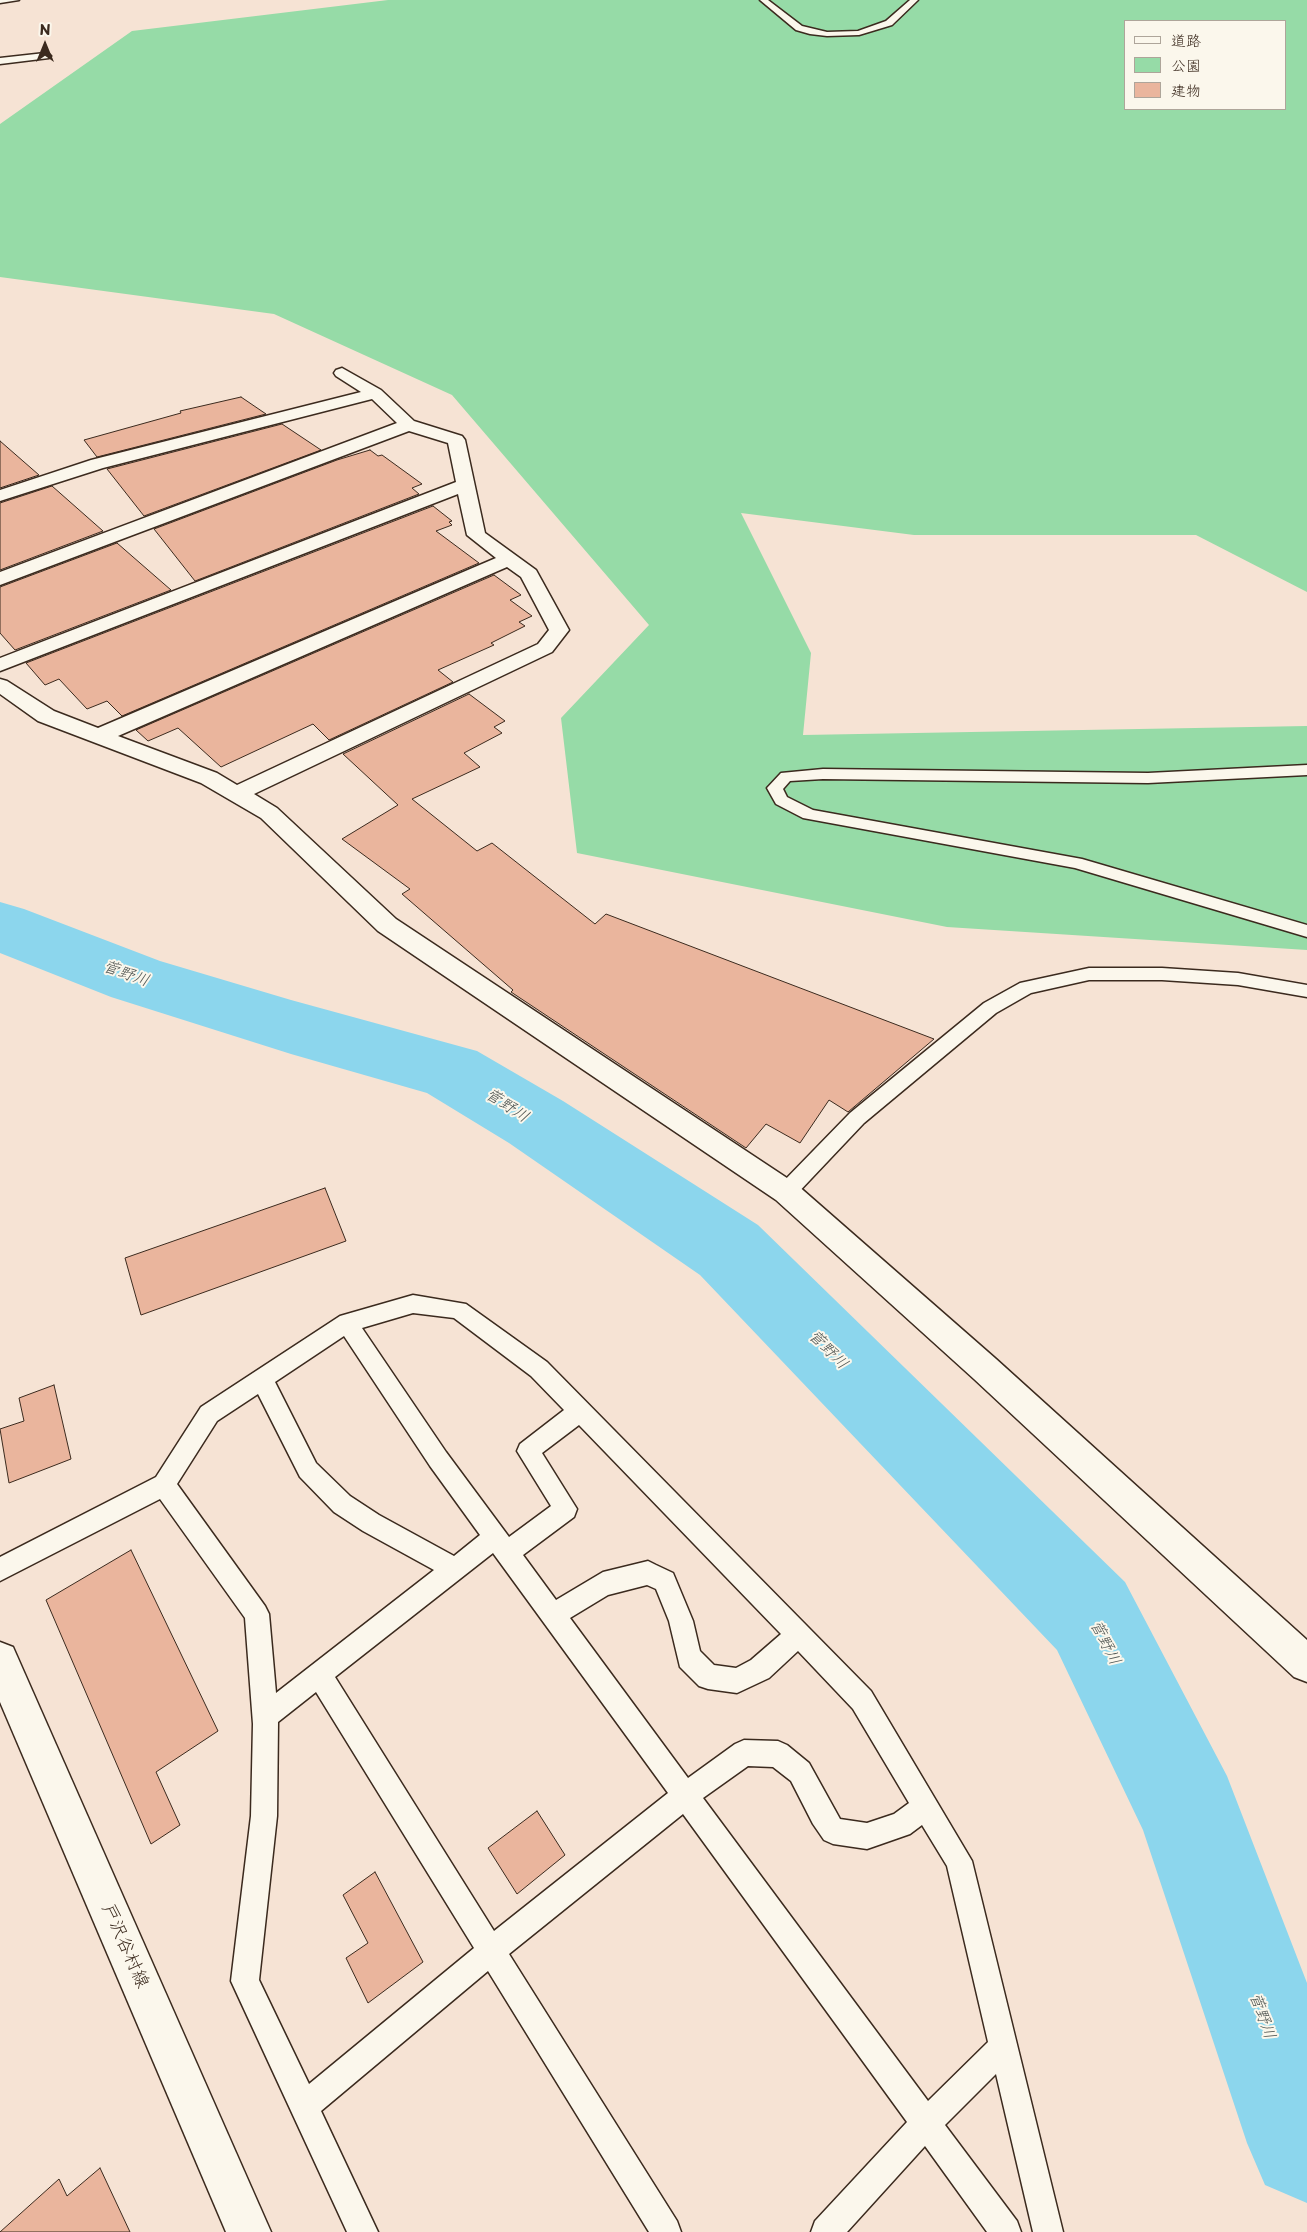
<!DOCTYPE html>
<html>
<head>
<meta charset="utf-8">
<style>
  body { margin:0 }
  #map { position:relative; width:1307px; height:2232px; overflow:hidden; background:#f6e3d4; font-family:"Playpen Sans","Klee One",sans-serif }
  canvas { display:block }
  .legend { position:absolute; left:1124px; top:20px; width:162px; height:90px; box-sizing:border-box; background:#fbf7ec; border:1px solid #aea59a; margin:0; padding:6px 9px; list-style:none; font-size:15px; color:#3b2a1e }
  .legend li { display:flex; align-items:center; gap:10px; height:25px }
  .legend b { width:25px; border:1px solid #aea59a }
  .north { position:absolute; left:20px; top:20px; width:50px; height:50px; -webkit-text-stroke:4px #fbf7ec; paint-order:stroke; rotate:0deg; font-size:14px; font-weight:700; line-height:20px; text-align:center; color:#3b2a1e }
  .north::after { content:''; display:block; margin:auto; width:18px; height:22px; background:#3b2a1e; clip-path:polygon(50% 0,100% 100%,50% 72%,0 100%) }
</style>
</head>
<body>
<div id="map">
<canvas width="1307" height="2232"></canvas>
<ul class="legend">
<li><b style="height:6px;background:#fbf7ec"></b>道路</li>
<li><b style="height:14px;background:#96dba7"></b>公園</li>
<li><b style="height:14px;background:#eab59d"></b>建物</li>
</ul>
<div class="north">N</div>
</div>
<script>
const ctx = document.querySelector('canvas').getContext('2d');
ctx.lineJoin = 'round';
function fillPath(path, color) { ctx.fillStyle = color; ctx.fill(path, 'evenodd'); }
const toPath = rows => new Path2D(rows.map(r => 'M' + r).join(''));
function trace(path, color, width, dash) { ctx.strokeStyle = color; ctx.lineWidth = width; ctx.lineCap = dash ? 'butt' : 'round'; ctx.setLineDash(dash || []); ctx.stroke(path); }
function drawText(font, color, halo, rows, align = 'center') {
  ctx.font = font + ' "Playpen Sans","Klee One",sans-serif'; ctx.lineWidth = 4; ctx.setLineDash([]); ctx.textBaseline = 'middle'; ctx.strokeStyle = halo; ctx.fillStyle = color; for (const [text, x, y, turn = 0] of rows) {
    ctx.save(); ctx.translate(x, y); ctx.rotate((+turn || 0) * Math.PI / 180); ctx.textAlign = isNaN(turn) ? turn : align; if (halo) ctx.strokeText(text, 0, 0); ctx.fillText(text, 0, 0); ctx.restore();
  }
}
const green = toPath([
  [388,0,1307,0,1307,592,1196,535,914,535,741,513,811,653,803,735,1307,726,1307,950,947,927,577,853,561,718,649,625,452,395,274,314,0,277,0,124,132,31],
  [1126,21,1286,21,1286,109,1126,109]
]);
const river = toPath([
  [0,902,24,909,160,961,291,1000,477,1051,563,1101,758,1225,1125,1582,1227,1776,1307,1983,1307,2203,1265,2185,1247,2143,1143,1830,1057,1650,700,1275,509,1143,427,1093,291,1054,111,997,0,953,0,902]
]);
const building = toPath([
  [241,397,266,414,97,457,84,440,181,413,180,411,241,397],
  [282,424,321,450,144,516,107,469,282,424],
  [0,441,39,475,0,488,0,441],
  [370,450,378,456,382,455,422,484,412,488,419,494,195,581,154,529,337,460,370,450],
  [52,486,103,531,0,570,0,503,52,486],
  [433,506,452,521,449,522,452,525,436,531,479,563,122,716,107,701,87,709,59,679,45,685,26,663,433,506],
  [117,543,171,590,15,650,0,633,0,587,117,543],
  [494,575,521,595,510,600,532,616,519,622,525,626,491,643,494,645,438,670,453,682,329,740,313,724,221,767,178,728,148,741,136,730,494,575],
  [469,694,505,721,494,727,502,733,464,753,480,767,412,799,477,851,492,843,595,924,606,914,934,1039,848,1112,829,1100,800,1143,766,1124,746,1148,511,992,513,990,402,894,410,889,342,839,398,805,343,754,469,694],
  [325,1188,346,1241,141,1315,125,1258,325,1188],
  [54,1385,71,1459,9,1483,0,1429,24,1421,19,1398,54,1385],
  [131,1550,218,1731,156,1772,180,1825,151,1844,46,1600,131,1550],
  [537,1811,565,1855,517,1894,488,1848,537,1811],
  [375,1872,423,1962,368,2003,346,1958,368,1943,343,1895,375,1872],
  [100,2168,130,2232,0,2232,59,2179,67,2196,100,2168]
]);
const service = toPath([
  [0,0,19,0,0,3,0,0],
  [760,0,768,0,802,26,827,32,858,31,886,21,910,0,918,0,892,25,859,35,827,36,810,34,796,30,760,0],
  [1307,765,1307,775,1148,783,823,779,790,781,783,789,787,797,813,810,1082,859,1307,925,1307,937,1075,868,803,818,776,804,767,788,781,773,823,769,1148,773,1307,765],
  [1089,968,1162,968,1238,973,1307,985,1307,997,1238,985,1162,980,1089,980,1031,993,996,1013,864,1123,793,1198,786,1200,779,1198,776,1192,779,1186,850,1113,984,1003,1020,983,1089,968],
  [413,1295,466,1304,547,1362,871,1691,972,1861,1063,2232,1033,2232,996,2074,945,2125,1017,2221,1021,2232,987,2232,925,2146,847,2232,811,2232,815,2221,907,2122,683,1814,509,1954,677,2221,681,2232,649,2232,488,1971,321,2111,378,2232,347,2232,231,1981,251,1816,253,1724,245,1618,160,1499,0,1581,0,1557,156,1477,201,1407,340,1316,413,1295],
  [413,1313,454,1318,531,1376,564,1410,520,1444,517,1451,551,1506,509,1537,446,1452,362,1328,413,1313],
  [344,1336,430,1466,480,1535,454,1556,379,1515,350,1496,316,1463,275,1382,344,1336],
  [258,1394,300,1477,334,1512,363,1531,434,1570,276,1693,269,1614,265,1606,177,1484,217,1421,258,1394],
  [579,1425,781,1634,751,1660,736,1668,714,1665,700,1651,693,1621,673,1573,656,1565,648,1561,603,1572,556,1600,523,1555,574,1517,577,1509,542,1453,579,1425],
  [493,1553,668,1793,494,1931,335,1677,493,1553],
  [647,1585,656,1589,669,1621,680,1667,699,1686,708,1689,737,1693,769,1678,798,1651,853,1709,909,1803,894,1814,867,1823,840,1819,809,1763,787,1745,778,1741,744,1740,735,1744,688,1778,570,1618,608,1595,647,1585],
  [316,1692,474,1948,309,2084,259,1980,277,1816,278,1722,316,1692],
  [748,1766,773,1767,791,1781,813,1824,824,1840,833,1844,867,1849,910,1834,922,1825,947,1866,988,2042,928,2101,703,1798,748,1766]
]);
const minor = toPath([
  [45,53,49,54,51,56,49,58,0,64,0,58,45,53],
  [342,368,381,390,414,421,462,436,465,440,485,533,536,570,569,630,552,652,254,794,277,808,396,919,796,1184,996,1359,1307,1640,1307,1682,1294,1677,974,1379,776,1200,378,931,261,818,201,783,38,721,0,694,0,679,7,681,54,711,98,728,496,558,467,535,458,494,0,671,0,658,456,482,448,443,409,431,0,585,0,572,397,423,372,399,103,468,0,501,0,490,91,460,361,392,336,376,334,373,336,370,342,368],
  [507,567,521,577,549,630,538,644,237,785,217,773,118,736,507,567]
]);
const secondary = toPath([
  [0,1642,13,1647,271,2232,226,2232,0,1702,0,1642]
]);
const waterNames = [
  ["菅野川",126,974,20],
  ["菅野川",507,1106,33],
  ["菅野川",828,1350,45],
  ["菅野川",1105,1643,63],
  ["菅野川",1262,2016,70]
];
const nearStreetnames = [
  ["戸沢谷村線",125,1946,66]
];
fillPath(green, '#96dba7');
fillPath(river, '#8cd6ed');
fillPath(building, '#eab59d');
trace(building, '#3b2a1e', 1);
trace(service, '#3b2a1e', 3);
trace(minor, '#3b2a1e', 3);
trace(secondary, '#3b2a1e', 3);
fillPath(service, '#fbf7ec');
fillPath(minor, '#fbf7ec');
fillPath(secondary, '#fbf7ec');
drawText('italic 16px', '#4f5552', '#fbf7ec', waterNames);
drawText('18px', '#3b2a1e', '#fbf7ec', nearStreetnames);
</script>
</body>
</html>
